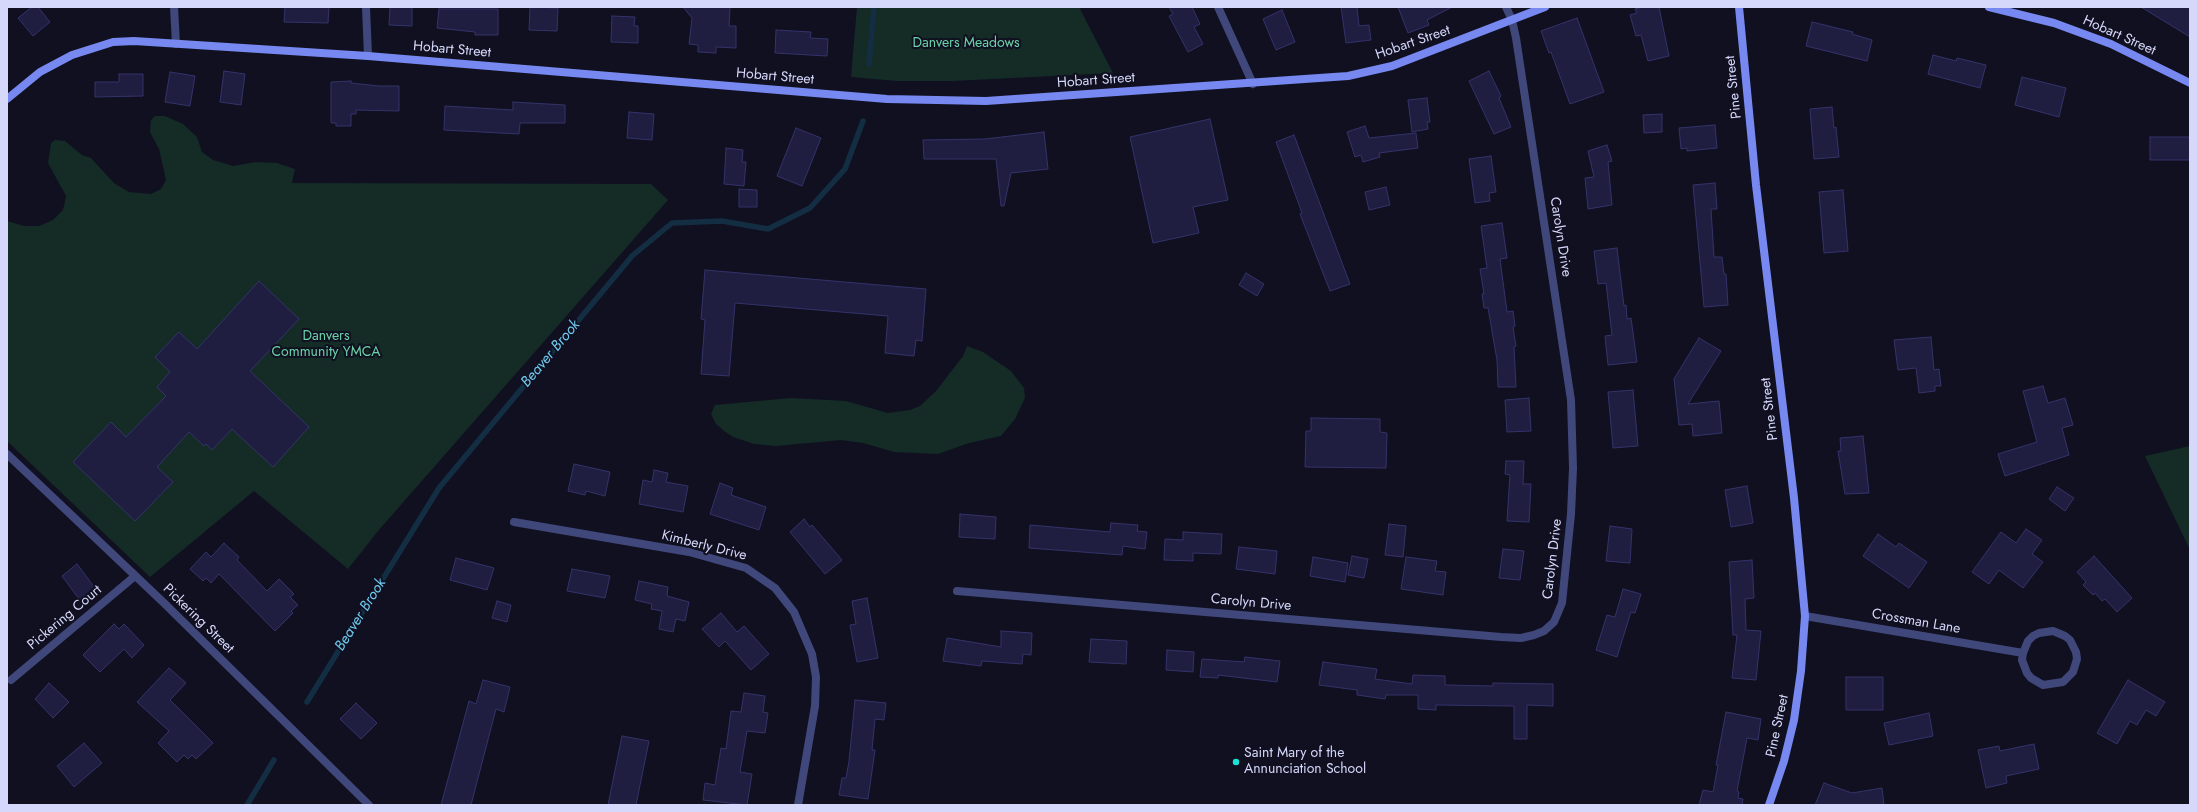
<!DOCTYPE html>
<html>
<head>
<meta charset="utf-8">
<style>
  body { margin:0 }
  #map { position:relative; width:2197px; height:812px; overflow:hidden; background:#101021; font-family:Jost,sans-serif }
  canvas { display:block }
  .frame { position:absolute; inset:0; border:8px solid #d5d8fa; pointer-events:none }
</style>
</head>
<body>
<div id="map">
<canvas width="2197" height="812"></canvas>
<div class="frame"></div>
</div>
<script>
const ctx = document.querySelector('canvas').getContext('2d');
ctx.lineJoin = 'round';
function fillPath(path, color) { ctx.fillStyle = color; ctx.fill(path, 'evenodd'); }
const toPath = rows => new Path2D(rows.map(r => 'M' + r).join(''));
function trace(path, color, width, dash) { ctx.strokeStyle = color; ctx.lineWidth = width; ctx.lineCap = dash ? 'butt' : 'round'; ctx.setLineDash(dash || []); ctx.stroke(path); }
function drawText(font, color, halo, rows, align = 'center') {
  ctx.font = font + ' Jost,sans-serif'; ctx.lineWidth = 4; ctx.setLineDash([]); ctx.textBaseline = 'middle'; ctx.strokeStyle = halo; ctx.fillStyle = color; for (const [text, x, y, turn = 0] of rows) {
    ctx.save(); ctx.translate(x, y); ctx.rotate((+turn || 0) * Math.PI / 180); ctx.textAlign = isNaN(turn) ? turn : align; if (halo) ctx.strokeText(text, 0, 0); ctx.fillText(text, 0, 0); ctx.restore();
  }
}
const green = toPath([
  [857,7,1079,7,1113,73,953,81,897,81,851,77],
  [155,116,165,116,183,124,197,137,202,152,213,160,233,166,256,162,277,163,295,169,292,183,651,184,668,200,378,531,348,569,254,491,150,577,7,441,7,221,24,226,39,226,53,220,63,210,66,196,48,163,51,143,55,140,65,141,82,155,91,158,114,183,129,192,151,194,161,189,166,180,159,149,150,132,151,120],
  [967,346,983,352,1011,371,1024,388,1025,398,1015,419,1001,436,969,443,938,454,894,452,863,443,841,440,776,446,754,444,733,437,724,431,716,424,711,414,715,405,791,398,846,401,888,413,910,410,920,406,936,391,963,356],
  [2190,446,2190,550,2145,456]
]);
const stream = toPath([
  [869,64,874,7],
  [307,702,439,488,632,256,672,223,722,221,768,229,810,208,845,169,863,121],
  [247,805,274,760]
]);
const building = toPath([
  [32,7,38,7,50,22,33,36,18,18,32,7],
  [285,7,329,7,328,23,284,22,285,7],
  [390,7,412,7,412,26,389,25,390,7],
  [530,7,558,8,557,31,529,30,530,7],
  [683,7,730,7,729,26,736,26,736,48,716,47,716,53,698,52,698,45,689,44,692,18,683,7],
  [1169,7,1192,7,1200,24,1194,27,1203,44,1188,52,1169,16,1173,14,1169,7],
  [1341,7,1357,7,1359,26,1369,25,1371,40,1346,43,1341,7],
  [1398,7,1452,7,1427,20,1429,25,1408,33,1398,7],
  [1643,7,1659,7,1669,56,1648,61,1641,35,1636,36,1630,15,1637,13,1635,9,1643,7],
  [2141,7,2190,7,2190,37,2141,7],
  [439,9,498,9,498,35,475,35,475,32,437,28,439,9],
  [1282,10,1295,42,1276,50,1263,19,1282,10],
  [612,16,635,17,634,26,638,26,638,43,611,42,612,16],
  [1577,18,1604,92,1570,104,1551,52,1549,53,1541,31,1577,18],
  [1812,22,1853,32,1852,34,1872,40,1867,61,1806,46,1812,22],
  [776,30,811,32,810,38,828,39,827,56,775,53,776,30],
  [1933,55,1956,61,1957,58,1986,65,1980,88,1928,74,1933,55],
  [224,71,245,74,241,105,220,102,224,71],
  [1489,71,1501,96,1499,98,1511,127,1494,134,1469,81,1489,71],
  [170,72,195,76,190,106,165,102,170,72],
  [119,74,143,74,143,96,95,97,95,82,119,82,119,74],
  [2022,77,2066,88,2059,117,2015,105,2022,77],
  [351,81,351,83,379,86,399,86,399,111,356,110,356,114,351,114,351,126,336,126,336,123,331,123,331,82,351,81],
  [1427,98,1430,122,1427,122,1428,129,1412,132,1408,100,1427,98],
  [513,102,565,105,565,123,520,123,519,134,444,130,445,106,513,110,513,102],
  [1832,107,1834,128,1836,127,1839,157,1814,159,1810,109,1832,107],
  [629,112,654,114,652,140,627,138,629,112],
  [1662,114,1662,132,1644,133,1643,115,1662,114],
  [1210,119,1228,200,1193,207,1199,233,1153,243,1130,137,1210,119],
  [1715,125,1717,148,1687,151,1687,148,1681,149,1679,128,1715,125],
  [1365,126,1369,138,1416,133,1418,148,1379,153,1380,157,1363,162,1361,155,1355,157,1347,132,1365,126],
  [796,128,821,138,802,186,777,176,796,128],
  [1044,132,1048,169,1011,173,1004,206,1001,206,996,159,924,159,923,140,985,139,1044,132],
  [1294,135,1350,284,1330,291,1300,214,1302,213,1276,142,1294,135],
  [2150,137,2190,137,2190,160,2150,160,2150,137],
  [1607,145,1612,161,1608,162,1612,205,1588,209,1585,178,1594,177,1588,151,1607,145],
  [726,148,743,150,742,162,746,162,744,186,724,184,726,148],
  [1491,156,1496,192,1489,193,1490,201,1475,203,1469,159,1491,156],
  [1715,183,1717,209,1711,209,1714,257,1722,257,1724,274,1726,274,1728,305,1704,307,1693,185,1715,183],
  [1386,187,1390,205,1369,210,1365,192,1386,187],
  [739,189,757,190,757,207,739,207,739,189],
  [1843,190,1848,251,1824,253,1819,192,1843,190],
  [1502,223,1507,258,1500,259,1507,312,1513,311,1515,326,1513,327,1516,346,1514,347,1516,387,1498,387,1497,360,1488,308,1484,308,1482,294,1484,294,1480,269,1487,268,1481,226,1502,223],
  [1617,248,1624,306,1626,305,1627,319,1631,318,1637,362,1608,365,1605,336,1612,335,1606,283,1598,284,1594,251,1617,248],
  [705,270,926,289,922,341,916,340,914,356,885,353,888,316,735,303,729,376,701,374,705,320,701,319,705,270],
  [1246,273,1264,284,1257,296,1239,285,1246,273],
  [259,281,299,319,250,371,309,427,273,467,232,429,212,450,206,444,204,446,189,432,157,467,173,482,135,521,73,462,111,422,126,437,166,396,157,387,170,372,155,357,179,332,197,349,259,281],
  [1931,337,1934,370,1939,369,1941,386,1935,386,1935,391,1919,393,1916,368,1898,370,1894,340,1931,337],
  [1699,338,1721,351,1688,404,1719,401,1722,433,1693,436,1692,424,1679,425,1674,379,1699,338],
  [2043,386,2048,403,2065,398,2073,425,2062,428,2069,455,2005,476,1998,454,2037,442,2023,391,2043,386],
  [1633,390,1638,446,1613,448,1608,392,1633,390],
  [1529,398,1531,431,1507,432,1505,400,1529,398],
  [1311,418,1380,419,1380,432,1387,433,1386,468,1305,467,1306,431,1311,431,1311,418],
  [1863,436,1869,493,1845,494,1838,451,1841,451,1840,438,1863,436],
  [1506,461,1524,461,1523,484,1531,484,1529,522,1507,521,1510,475,1505,474,1506,461],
  [574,464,610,472,605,496,586,491,585,495,568,491,574,464],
  [654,470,668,473,666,482,688,486,683,512,639,504,643,480,652,482,654,470],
  [720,483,733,488,731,495,766,507,759,530,710,514,720,483],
  [1747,486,1753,523,1731,527,1725,490,1747,486],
  [2057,487,2074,498,2065,511,2049,499,2057,487],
  [960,514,996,517,995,539,959,537,960,514],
  [804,519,810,527,812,525,842,560,825,574,790,532,804,519],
  [1111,523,1138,525,1137,531,1147,532,1145,549,1123,546,1122,555,1029,548,1030,525,1110,532,1111,523],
  [1389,524,1406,526,1403,557,1385,555,1389,524],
  [1610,526,1632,529,1630,563,1606,561,1610,526],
  [2026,529,2042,540,2032,554,2043,562,2023,588,1999,570,1989,584,1972,572,2001,532,2016,543,2026,529],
  [1183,532,1222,534,1221,554,1193,553,1193,561,1164,560,1165,539,1183,540,1183,532],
  [1878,534,1896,547,1899,543,1927,562,1909,588,1863,556,1878,534],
  [224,543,239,557,237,560,267,591,279,579,294,594,290,597,298,605,291,611,293,613,275,631,219,574,211,583,206,578,203,581,190,569,206,552,211,557,224,543],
  [1239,547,1277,551,1275,574,1236,569,1239,547],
  [1503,549,1524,551,1520,580,1499,578,1503,549],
  [1352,556,1368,559,1364,578,1348,575,1352,556],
  [2094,556,2132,598,2117,612,2105,599,2102,601,2095,593,2093,595,2083,585,2086,582,2077,572,2094,556],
  [1313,557,1348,563,1345,582,1310,576,1313,557],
  [1406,557,1437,561,1435,571,1446,572,1443,595,1401,589,1406,557],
  [456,558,494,568,487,590,450,580,456,558],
  [1752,560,1754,598,1745,599,1746,630,1761,631,1756,680,1732,678,1737,635,1733,635,1729,562,1752,560],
  [77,564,98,592,82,603,62,576,77,564],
  [572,569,610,576,605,598,567,591,572,569],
  [639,581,668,587,667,596,689,602,685,621,676,619,673,632,659,629,662,611,651,609,652,604,635,600,639,581],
  [1623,589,1641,594,1635,613,1631,612,1617,657,1596,650,1607,615,1615,617,1623,589],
  [867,598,878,658,857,662,850,625,856,624,852,601,867,598],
  [497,601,511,605,507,622,492,618,497,601],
  [721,613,737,632,744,626,769,654,751,670,725,641,719,647,702,629,721,613],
  [114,624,119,629,124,624,144,645,132,658,124,649,100,672,83,655,114,624],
  [1001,631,1032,633,1031,655,1023,654,1022,664,982,661,981,666,943,661,947,638,1001,647,1001,631],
  [1091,639,1127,641,1126,664,1089,662,1091,639],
  [1167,650,1194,652,1193,672,1166,670,1167,650],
  [1245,657,1280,661,1277,682,1218,675,1218,678,1200,677,1202,659,1244,662,1245,657],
  [1323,662,1377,669,1375,679,1412,684,1413,675,1445,676,1445,685,1493,686,1493,683,1553,684,1553,706,1527,705,1527,739,1514,739,1514,706,1436,705,1436,710,1418,709,1418,695,1386,695,1385,699,1357,695,1357,690,1319,685,1323,662],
  [169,668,186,683,170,700,213,743,196,759,192,755,188,759,184,755,177,762,158,743,169,731,137,702,169,668],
  [1846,677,1883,677,1883,710,1846,710,1846,677],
  [483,680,510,687,504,712,496,709,471,805,441,805,469,701,476,704,483,680],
  [2128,680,2165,702,2156,716,2146,710,2137,725,2130,721,2117,744,2097,733,2128,680],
  [49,683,69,702,53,718,35,699,49,683],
  [744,693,765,696,763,712,768,713,765,733,747,731,740,772,752,774,747,805,703,800,705,783,715,785,721,748,726,749,731,711,741,712,744,693],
  [855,700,886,703,884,720,875,719,872,750,875,750,868,799,839,795,842,778,846,778,849,761,855,700],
  [356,703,377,723,361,739,340,719,356,703],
  [1726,712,1761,719,1758,740,1747,738,1737,791,1739,792,1738,798,1743,799,1742,805,1699,805,1703,790,1713,792,1718,765,1716,765,1726,712],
  [1929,713,1933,736,1889,745,1884,723,1929,713],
  [622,736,649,741,636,805,608,805,622,736],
  [84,743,102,763,74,787,57,766,84,743],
  [2034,744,2039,769,2006,776,2007,783,1986,788,1978,750,1999,746,2000,751,2034,744],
  [1824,783,1852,793,1882,788,1884,805,1815,805,1824,783]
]);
const street = toPath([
  [174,7,176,44],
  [366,7,368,56],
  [1218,7,1253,84],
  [7,454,164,603,369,805],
  [514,522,689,552,746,568,775,588,794,612,812,654,816,677,815,706,798,805],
  [957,591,1501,637,1521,638,1534,635,1544,631,1554,622,1562,603,1571,514,1573,468,1571,400,1516,38,1512,20,1506,7],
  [1805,616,2023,653,2022,660,2027,673,2031,678,2043,685,2063,682,2073,672,2077,659,2076,652,2070,640,2065,636,2053,631,2039,633,2033,636,2028,641,2023,653],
  [11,680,135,576]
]);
const secondary = toPath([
  [1739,7,1756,185,1794,498,1805,616,1801,671,1794,720,1784,761,1769,805],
  [1989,7,2054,23,2111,44,2190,83],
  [7,99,40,72,72,55,113,42,134,41,368,56,887,99,986,101,1348,76,1392,66,1545,7]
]);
const markers = [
  [1236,762,4,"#1ae2d4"]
];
const streetNames = [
  ["Hobart Street",2119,36,24],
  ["Hobart Street",1413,43,-19],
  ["Hobart Street",452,50,5],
  ["Hobart Street",775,77,5],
  ["Hobart Street",1096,81,-4],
  ["Pine Street",1734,87,-96],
  ["Carolyn Drive",1560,237,81],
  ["Pine Street",1770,409,-97],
  ["Kimberly Drive",704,546,14],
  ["Carolyn Drive",1553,559,-83],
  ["Carolyn Drive",1251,603,5],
  ["Pickering Court",65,618,-40],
  ["Pickering Street",198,619,44],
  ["Crossman Lane",1916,622,10],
  ["Pine Street",1778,726,-78]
];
const parkNames = [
  ["Danvers Meadows",966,44],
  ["Danvers",326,337],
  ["Community YMCA",326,353]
];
const poiNames = [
  ["Saint Mary of the",1244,754],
  ["Annunciation School",1244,770]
];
const waterNames = [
  ["Beaver Brook",551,354,-50],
  ["Beaver Brook",361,615,-58]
];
fillPath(green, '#142b26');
trace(stream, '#132e42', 5.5);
fillPath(building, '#1f1e40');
trace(building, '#34336a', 1);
trace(street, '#40487b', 8);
trace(secondary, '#7789f0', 8);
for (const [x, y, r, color] of markers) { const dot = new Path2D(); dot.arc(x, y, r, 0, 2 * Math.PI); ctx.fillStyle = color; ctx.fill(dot); trace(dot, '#101021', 1.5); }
drawText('14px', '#d5d8fa', '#101021', streetNames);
drawText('14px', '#6ad2a6', '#101021', parkNames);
drawText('14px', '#d5d8fa', '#101021', poiNames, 'left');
drawText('italic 15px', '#6fcaef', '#101021', waterNames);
</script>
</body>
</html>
